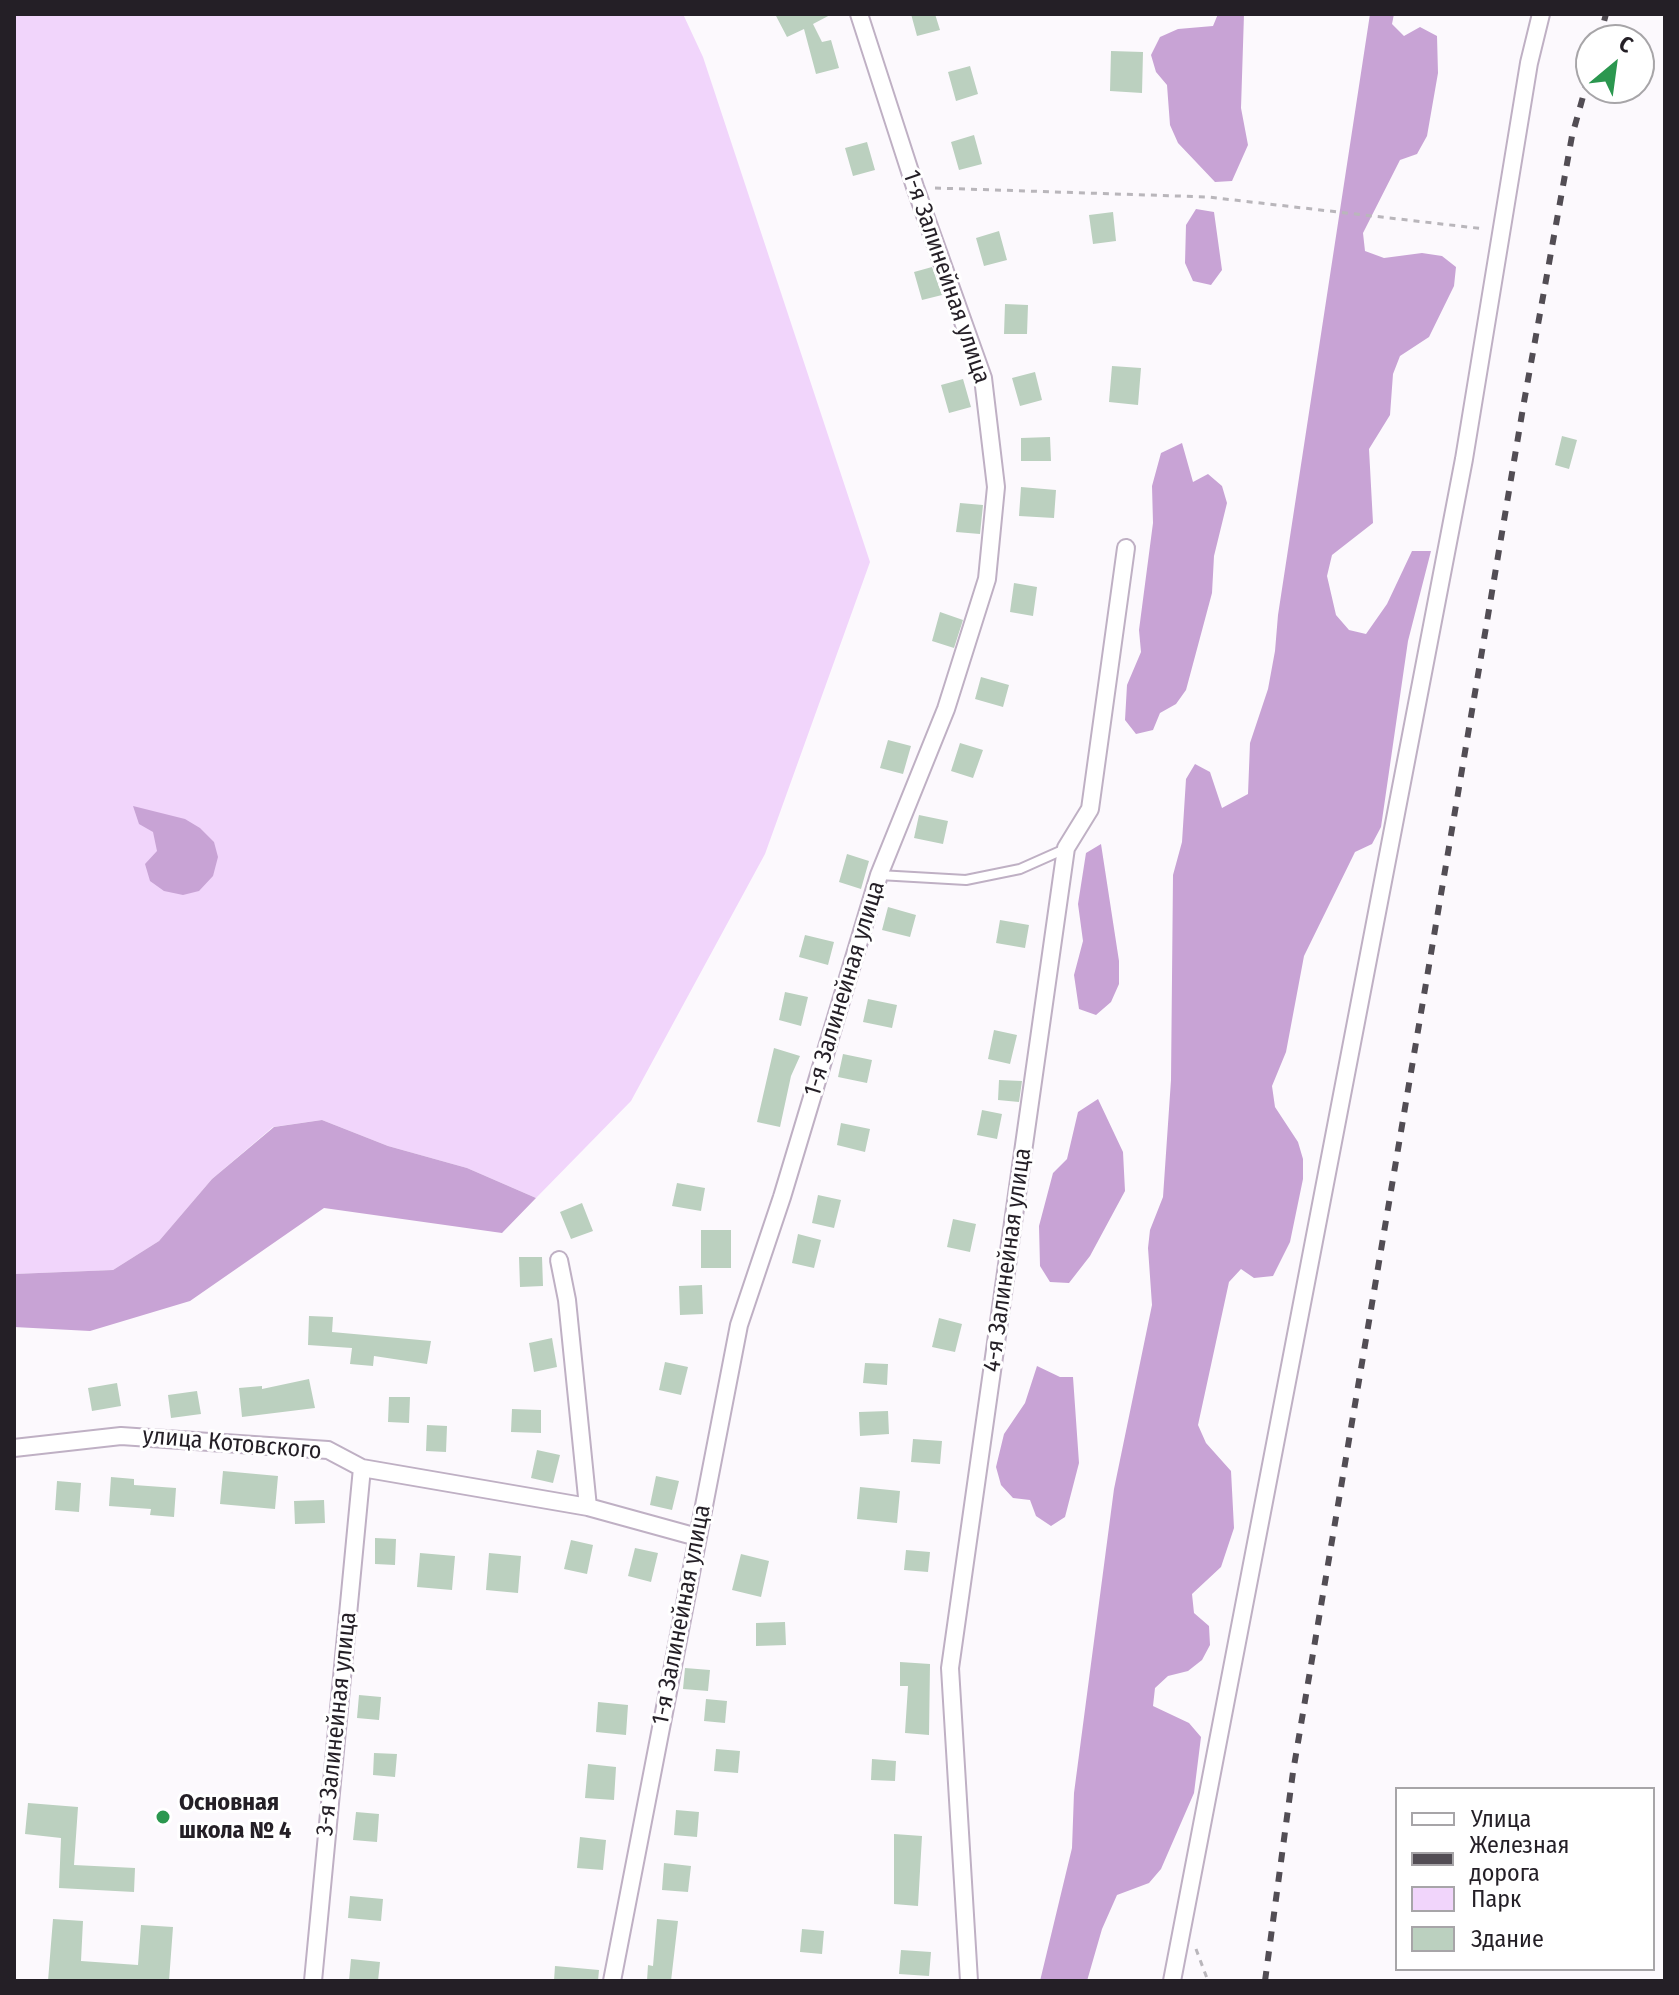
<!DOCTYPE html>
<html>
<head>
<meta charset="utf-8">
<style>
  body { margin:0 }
  #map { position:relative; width:1679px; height:1995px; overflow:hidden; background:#fcf9fd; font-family:"Fira Sans Condensed",sans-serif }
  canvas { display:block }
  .frame { position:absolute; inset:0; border:16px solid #241f26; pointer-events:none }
  .legend { position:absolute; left:1395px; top:1787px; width:260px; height:184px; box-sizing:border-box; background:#fff; border:2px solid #a7a5a8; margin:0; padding:10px 14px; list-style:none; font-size:24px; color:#241f26 }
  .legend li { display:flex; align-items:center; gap:16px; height:40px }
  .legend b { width:40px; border:2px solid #a7a5a8 }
  .north { position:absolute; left:1575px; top:24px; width:80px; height:80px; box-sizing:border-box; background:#fff; border:2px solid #a7a5a8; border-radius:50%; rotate:29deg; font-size:22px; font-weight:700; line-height:32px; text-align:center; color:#241f26 }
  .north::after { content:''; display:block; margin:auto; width:28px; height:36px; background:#2b974f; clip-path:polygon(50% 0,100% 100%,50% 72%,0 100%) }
</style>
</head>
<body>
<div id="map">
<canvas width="1679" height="1995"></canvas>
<div class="frame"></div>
<ul class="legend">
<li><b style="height:10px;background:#fff"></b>Улица</li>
<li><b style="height:10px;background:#524d54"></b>Железная дорога</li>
<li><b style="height:22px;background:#f1d5fb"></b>Парк</li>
<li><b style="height:22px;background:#bbd0bf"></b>Здание</li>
</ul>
<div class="north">С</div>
</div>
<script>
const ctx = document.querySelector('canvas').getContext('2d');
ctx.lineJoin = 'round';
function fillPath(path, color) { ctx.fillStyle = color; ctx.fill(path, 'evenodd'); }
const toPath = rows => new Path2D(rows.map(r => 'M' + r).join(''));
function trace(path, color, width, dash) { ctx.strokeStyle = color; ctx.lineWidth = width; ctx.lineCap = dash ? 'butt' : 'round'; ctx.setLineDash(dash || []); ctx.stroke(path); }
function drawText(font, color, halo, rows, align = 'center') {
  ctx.font = font + ' "Fira Sans Condensed",sans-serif'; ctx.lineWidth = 6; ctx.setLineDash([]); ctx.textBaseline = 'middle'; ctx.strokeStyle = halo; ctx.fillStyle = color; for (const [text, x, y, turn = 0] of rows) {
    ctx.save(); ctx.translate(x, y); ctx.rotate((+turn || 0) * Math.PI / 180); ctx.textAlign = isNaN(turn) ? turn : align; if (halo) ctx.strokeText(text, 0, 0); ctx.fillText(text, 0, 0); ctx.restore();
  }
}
const green = toPath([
  [14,14,683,14,703,57,870,562,765,854,631,1101,536,1198,467,1168,388,1146,322,1120,273,1127,212,1179,159,1241,113,1270,14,1274]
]);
const forest = toPath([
  [1218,14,1244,14,1241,108,1248,145,1232,181,1215,182,1178,143,1170,125,1167,85,1156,72,1151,55,1160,37,1178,29,1213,26],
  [1370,14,1394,14,1392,24,1404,36,1420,27,1437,36,1438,73,1427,136,1417,154,1400,160,1363,233,1365,251,1384,258,1422,253,1442,256,1456,267,1454,286,1429,337,1400,356,1393,374,1390,415,1369,449,1373,523,1332,555,1327,576,1336,615,1349,630,1366,634,1387,604,1412,551,1431,551,1408,641,1381,827,1372,844,1355,852,1304,956,1286,1052,1272,1086,1275,1107,1298,1142,1303,1159,1303,1179,1290,1242,1273,1276,1254,1278,1241,1269,1229,1282,1198,1425,1206,1443,1231,1471,1234,1528,1221,1567,1192,1594,1194,1613,1209,1626,1210,1645,1202,1660,1188,1671,1168,1676,1155,1688,1153,1706,1189,1723,1201,1737,1194,1793,1161,1869,1149,1883,1117,1895,1102,1929,1087,1981,1040,1981,1072,1848,1074,1793,1114,1489,1152,1305,1148,1248,1150,1230,1163,1197,1171,1080,1173,875,1182,842,1186,779,1195,764,1210,772,1222,808,1248,794,1250,743,1268,689,1275,651,1278,615],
  [1196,209,1214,212,1222,270,1211,285,1193,281,1185,263,1186,225],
  [1182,443,1193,482,1208,474,1222,486,1227,503,1214,556,1212,593,1186,690,1176,704,1160,713,1153,730,1136,734,1125,720,1127,685,1141,652,1139,630,1153,523,1152,486,1161,453],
  [133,806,185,819,200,828,214,842,218,857,213,876,199,891,183,895,164,891,150,881,145,864,157,851,153,832,139,824],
  [1101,844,1119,961,1119,984,1111,1002,1096,1015,1079,1009,1074,975,1083,941,1078,904,1086,853],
  [1098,1099,1123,1152,1125,1191,1090,1256,1069,1283,1050,1282,1040,1266,1039,1226,1053,1173,1067,1159,1078,1112],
  [322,1120,388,1146,467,1168,536,1198,502,1233,324,1208,190,1301,90,1331,14,1327,14,1274,113,1270,159,1241,212,1179,274,1127],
  [1037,1366,1060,1377,1073,1377,1079,1463,1065,1517,1051,1526,1036,1516,1030,1500,1013,1498,1001,1485,996,1467,1004,1434,1025,1403]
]);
const building = toPath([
  [775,14,832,14,813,24,822,42,831,40,839,68,816,74,804,29,787,37],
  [911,14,935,14,940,30,917,36],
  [1111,51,1143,52,1142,93,1110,91],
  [970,66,978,94,956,101,948,72],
  [974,135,982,164,959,170,951,142],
  [867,142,875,170,853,176,845,148],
  [1113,212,1116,241,1093,244,1089,215],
  [999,231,1007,260,984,266,976,238],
  [932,267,942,295,922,300,914,272],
  [1005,304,1028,305,1027,334,1004,334],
  [1112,366,1141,368,1138,405,1109,402],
  [1035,372,1042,400,1020,406,1012,378],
  [963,379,971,407,949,413,941,385],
  [1562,436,1577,440,1569,469,1555,465],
  [1050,437,1051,461,1021,461,1021,438],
  [1021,487,1056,490,1054,518,1019,516],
  [960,503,983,505,980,534,956,532],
  [1014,583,1037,587,1033,616,1010,612],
  [940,612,963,620,954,648,932,641],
  [981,677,1009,685,1003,707,975,699],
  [888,740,911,746,903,774,880,768],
  [960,743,983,750,973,778,951,771],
  [919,815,948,821,943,844,914,838],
  [847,854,869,861,861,889,839,882],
  [888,907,916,915,910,937,882,930],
  [1000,920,1029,925,1025,948,996,943],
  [805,935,834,942,828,965,799,957],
  [785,992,808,997,801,1026,779,1020],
  [868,999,897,1005,892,1028,863,1022],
  [994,1030,1017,1035,1010,1064,988,1059],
  [774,1048,800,1056,791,1076,780,1127,757,1122],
  [843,1054,872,1060,867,1083,838,1077],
  [999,1080,1022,1081,1019,1102,998,1100],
  [982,1110,1002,1114,997,1139,977,1135],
  [841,1123,870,1129,865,1152,837,1145],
  [677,1183,705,1188,701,1211,672,1206],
  [818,1195,841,1200,834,1228,812,1223],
  [582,1203,593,1231,571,1239,560,1212],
  [953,1219,976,1224,970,1252,947,1247],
  [701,1230,731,1230,731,1268,701,1268],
  [798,1234,821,1240,814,1268,792,1263],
  [519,1257,542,1257,543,1286,520,1287],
  [702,1285,703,1314,680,1315,679,1286],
  [309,1316,333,1317,332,1332,431,1341,427,1364,374,1356,373,1366,350,1364,352,1348,308,1345],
  [939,1318,962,1324,955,1352,932,1347],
  [552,1338,557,1367,534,1372,529,1343],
  [665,1362,688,1367,681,1395,659,1390],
  [865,1363,888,1364,887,1385,863,1383],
  [309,1379,315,1408,242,1417,239,1388,262,1386,262,1389],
  [117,1383,121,1406,92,1411,88,1388],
  [197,1391,201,1414,171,1418,168,1395],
  [389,1397,410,1397,409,1423,388,1422],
  [512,1409,541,1410,541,1433,511,1432],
  [888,1411,889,1434,860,1436,859,1412],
  [427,1425,447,1426,446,1452,426,1451],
  [913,1439,942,1441,940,1464,911,1462],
  [537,1450,560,1455,553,1483,531,1478],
  [223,1471,278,1476,275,1509,220,1504],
  [656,1476,679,1481,672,1510,650,1505],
  [111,1477,134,1479,134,1485,176,1488,174,1517,150,1515,151,1509,109,1506],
  [57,1481,81,1483,79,1512,55,1510],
  [860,1487,900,1491,897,1523,857,1519],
  [324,1500,325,1523,295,1524,294,1501],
  [375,1538,396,1539,395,1565,375,1564],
  [571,1540,593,1545,587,1574,564,1569],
  [635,1548,658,1553,651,1582,628,1576],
  [906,1550,930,1552,928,1572,904,1570],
  [420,1553,455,1556,452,1590,417,1587],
  [489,1553,521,1556,518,1593,486,1590],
  [741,1554,769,1561,761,1597,732,1590],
  [785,1622,786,1645,756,1646,756,1623],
  [900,1662,930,1664,929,1735,905,1733,908,1686,900,1686],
  [685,1668,710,1670,708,1691,683,1689],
  [359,1695,381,1697,379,1720,357,1718],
  [706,1699,727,1701,725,1723,704,1721],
  [598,1702,628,1705,626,1735,596,1732],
  [716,1749,740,1751,738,1773,714,1771],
  [374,1753,397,1754,395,1777,373,1775],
  [872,1759,896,1761,895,1781,871,1780],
  [588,1764,616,1767,614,1800,585,1798],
  [28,1803,78,1807,74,1865,135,1868,134,1892,59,1888,61,1838,25,1834],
  [676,1810,699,1812,697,1837,674,1835],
  [356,1812,379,1814,377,1842,353,1840],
  [894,1834,922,1836,918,1906,894,1904],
  [580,1837,606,1840,603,1870,577,1868],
  [664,1863,691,1866,688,1892,662,1890],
  [350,1896,383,1899,381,1921,348,1918],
  [53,1919,83,1921,81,1961,138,1965,141,1925,173,1927,169,1981,48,1981],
  [657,1919,678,1921,671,1981,647,1981,648,1965,653,1966],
  [802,1929,824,1931,822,1954,800,1952],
  [901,1950,931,1952,929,1976,899,1974],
  [351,1959,380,1962,378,1981,349,1981],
  [555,1966,599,1970,598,1981,554,1981]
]);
const path = toPath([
  [935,188,1208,197,1485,229],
  [1196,1949,1208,1981]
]);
const service = toPath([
  [879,875,966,880,1020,869,1065,849]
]);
const minor = toPath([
  [559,1260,567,1300,588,1507],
  [14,1448,121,1436,328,1450,362,1468,588,1507,697,1537],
  [313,1981,362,1468],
  [612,1981,739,1325,782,1197,879,875,946,709,987,579,996,487,983,378,915,187,859,14],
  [969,1981,950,1668,1066,848,1090,809,1126,548],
  [1172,1981,1464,459,1529,63,1541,14]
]);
const rail = toPath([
  [1599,40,1606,14],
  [1265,1981,1293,1772,1524,402,1572,136,1591,68]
]);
const markers = [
  [163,1817,8,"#2b974f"]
];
const streetNames = [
  ["1-я Залинейная улица",946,277,71],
  ["1-я Залинейная улица",845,989,-73],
  ["4-я Залинейная улица",1008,1260,-82],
  ["улица Котовского",232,1444,5],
  ["1-я Залинейная улица",682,1615,-79],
  ["3-я Залинейная улица",337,1724,-84]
];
const poiNames = [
  ["Основная",179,1803],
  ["школа № 4",179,1831]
];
fillPath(green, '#f1d5fb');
fillPath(forest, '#c8a3d5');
fillPath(building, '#bbd0bf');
trace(service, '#bfb0c4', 12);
trace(minor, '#bfb0c4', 20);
trace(path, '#b9b6bb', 3, [6, 6]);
trace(service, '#fff', 8);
trace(minor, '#fff', 16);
trace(rail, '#524d54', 6, [10, 10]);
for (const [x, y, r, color] of markers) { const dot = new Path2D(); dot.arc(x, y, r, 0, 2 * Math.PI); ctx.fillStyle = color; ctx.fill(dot); trace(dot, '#fff', 3); }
drawText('24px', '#241f26', '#fff', streetNames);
drawText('bold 24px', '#241f26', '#fff', poiNames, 'left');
</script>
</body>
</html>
